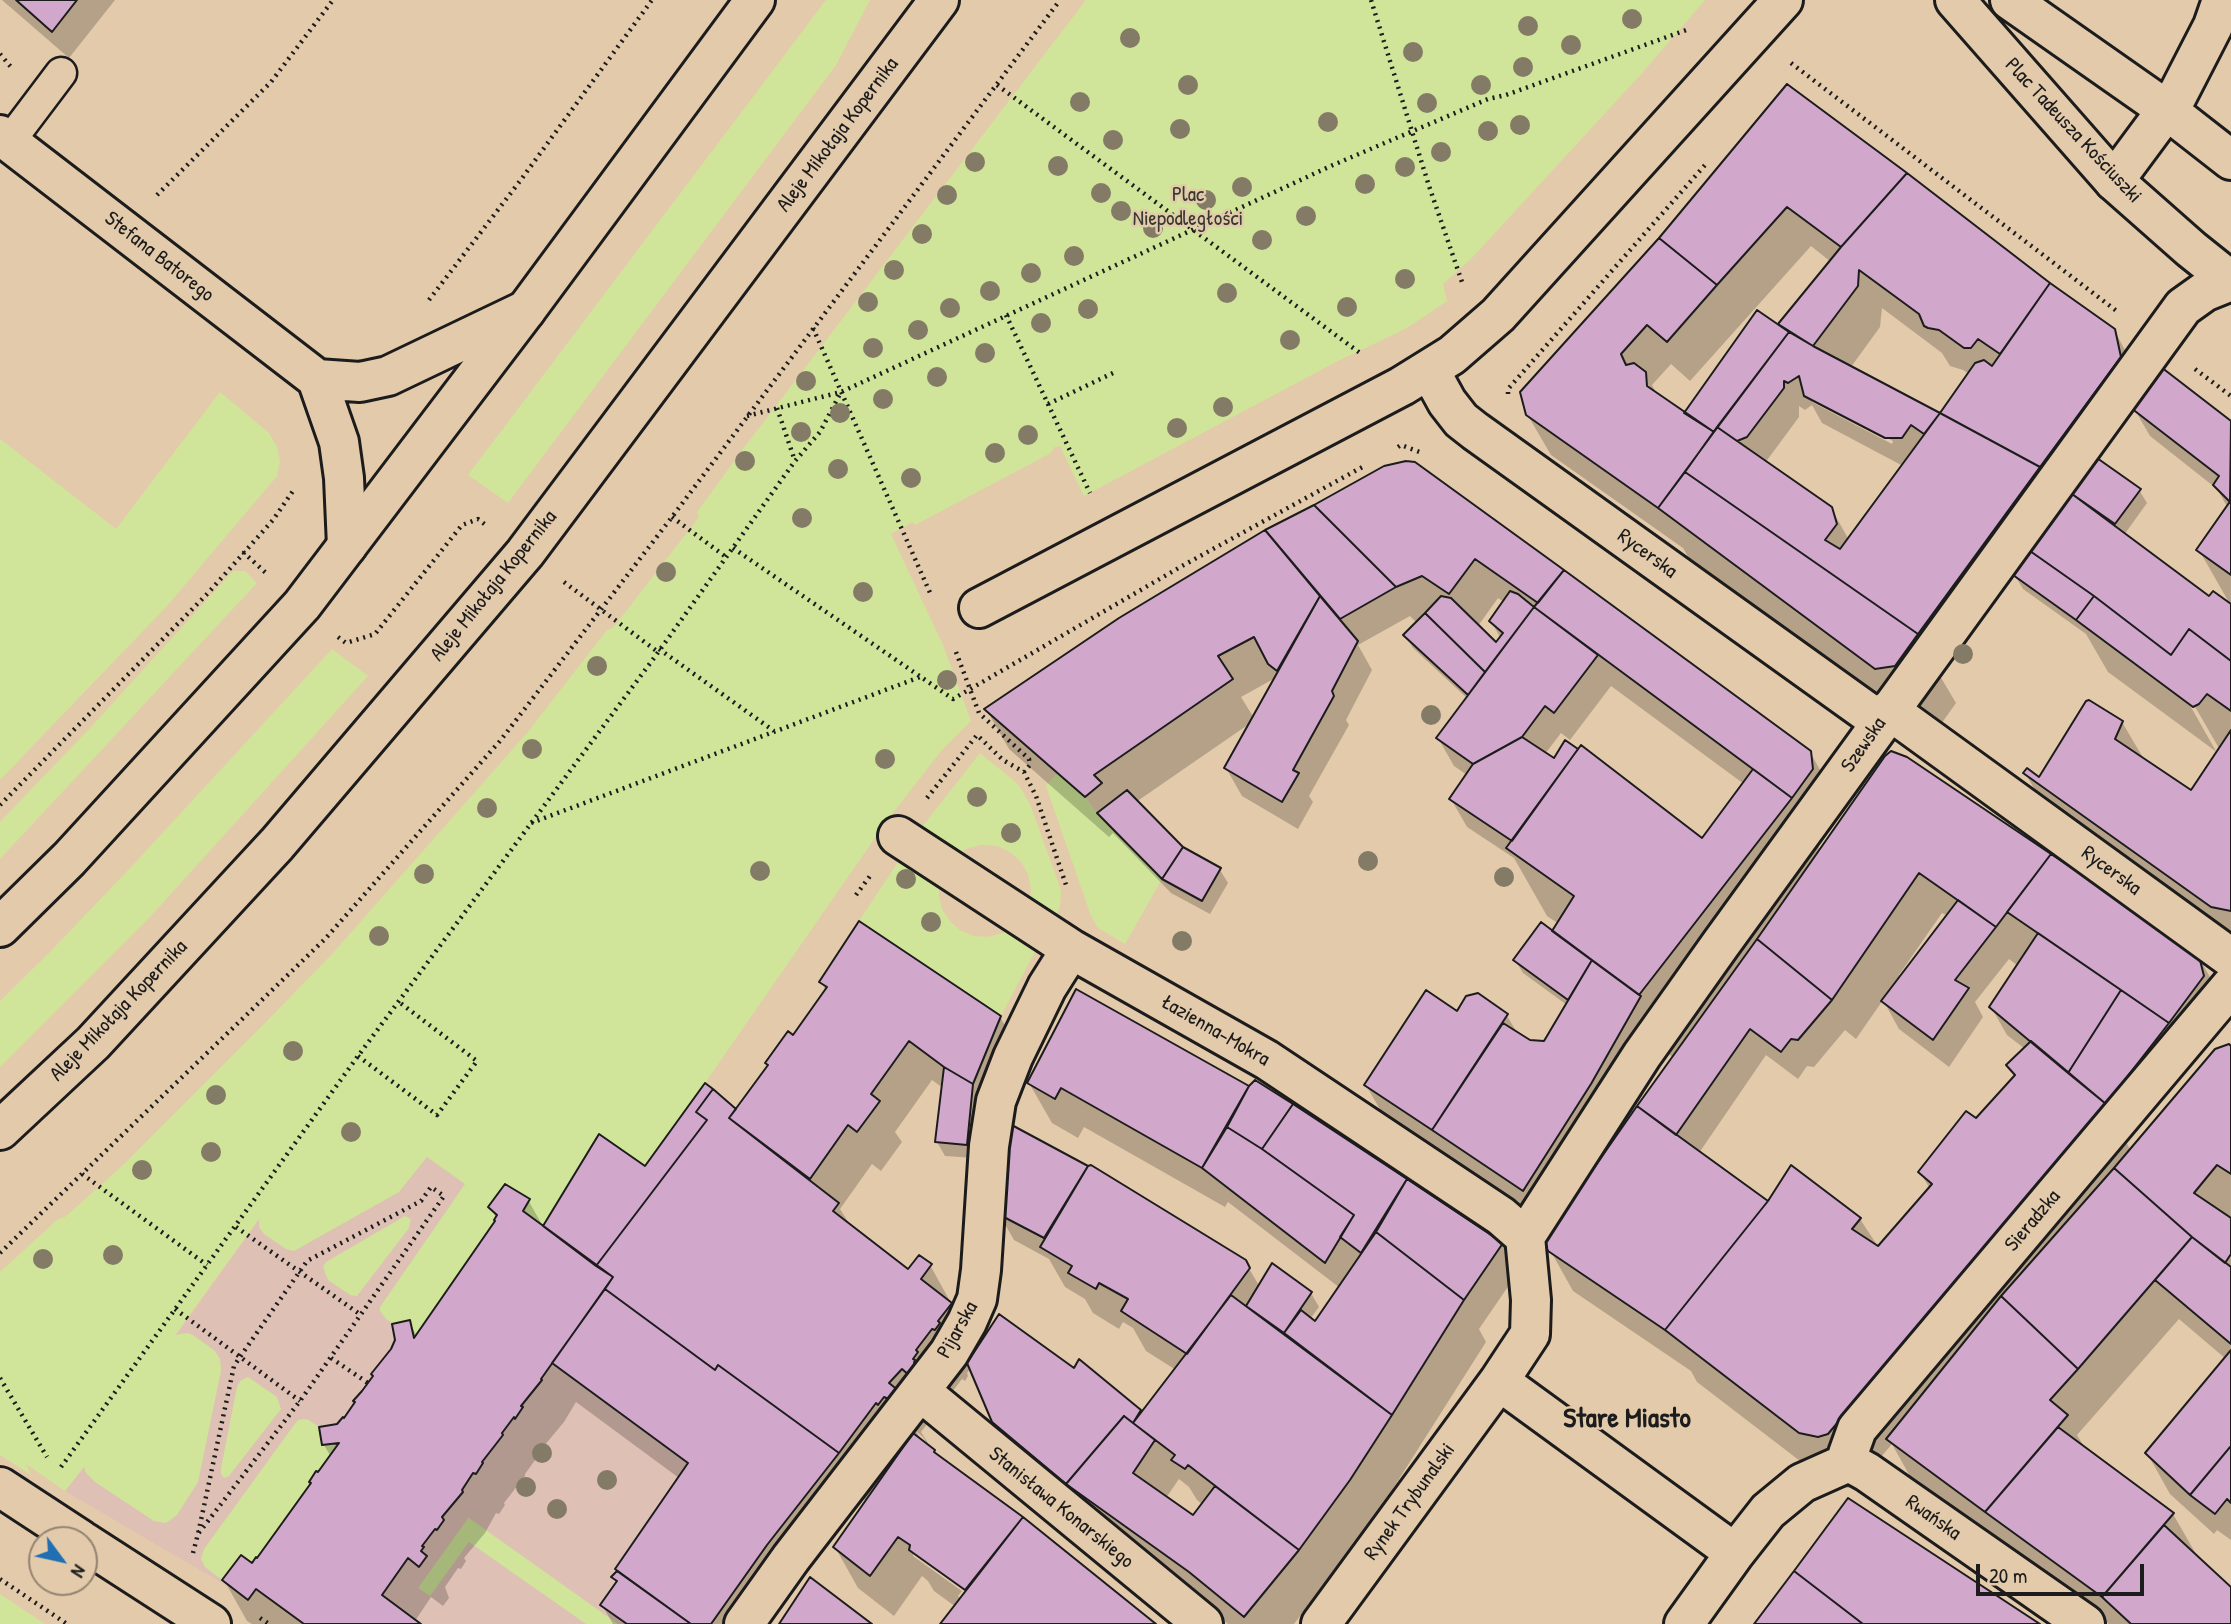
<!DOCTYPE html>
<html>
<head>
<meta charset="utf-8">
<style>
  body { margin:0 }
  #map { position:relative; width:2231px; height:1624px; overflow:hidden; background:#e3caab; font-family:"Patrick Hand",sans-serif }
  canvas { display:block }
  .north { position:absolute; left:28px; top:1526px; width:70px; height:70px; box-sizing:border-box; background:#e3caab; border:2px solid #938472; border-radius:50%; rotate:123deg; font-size:19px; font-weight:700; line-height:28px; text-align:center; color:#1c1c1c }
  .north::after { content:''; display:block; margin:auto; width:24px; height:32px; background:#1f6fb2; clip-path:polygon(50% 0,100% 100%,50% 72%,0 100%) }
  .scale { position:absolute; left:1976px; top:1564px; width:168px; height:32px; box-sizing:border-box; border:4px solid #1c1c1c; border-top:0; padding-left:9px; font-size:21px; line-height:24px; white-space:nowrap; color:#1c1c1c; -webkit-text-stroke:5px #e3caab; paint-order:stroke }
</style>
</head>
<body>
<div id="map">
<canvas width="2231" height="1624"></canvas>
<div class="north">N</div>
<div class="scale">20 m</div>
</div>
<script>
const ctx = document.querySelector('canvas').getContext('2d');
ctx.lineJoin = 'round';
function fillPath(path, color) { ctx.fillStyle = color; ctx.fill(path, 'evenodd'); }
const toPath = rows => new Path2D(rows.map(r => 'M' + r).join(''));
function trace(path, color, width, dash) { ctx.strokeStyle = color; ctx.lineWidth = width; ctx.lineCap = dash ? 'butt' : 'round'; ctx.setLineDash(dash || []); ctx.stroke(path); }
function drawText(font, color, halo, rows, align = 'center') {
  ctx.font = font + ' "Patrick Hand",sans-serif'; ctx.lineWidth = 5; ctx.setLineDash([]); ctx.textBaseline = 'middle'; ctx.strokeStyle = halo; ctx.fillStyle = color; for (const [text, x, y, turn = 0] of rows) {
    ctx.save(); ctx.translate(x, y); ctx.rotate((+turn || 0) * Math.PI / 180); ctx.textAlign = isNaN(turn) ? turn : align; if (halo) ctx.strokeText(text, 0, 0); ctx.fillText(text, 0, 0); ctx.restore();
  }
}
const built = toPath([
  [355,1085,530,1199,613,1277,605,1290,718,1365,839,1453,767,1545,711,1624,304,1624,256,1589,248,1600,222,1583,65,1491]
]);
const green = toPath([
  [826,0,870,0,836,65,508,503,468,475],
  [1086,0,1705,0,1643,72,1471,259,1443,284,1447,301,1407,328,1336,362,1084,496,1060,446,1055,447,1051,453,915,525,913,522,891,534,943,645,971,721,941,751,886,822,705,1083,645,1166,599,1135,543,1226,523,1211,529,1199,505,1184,488,1206,497,1215,495,1221,414,1338,386,1319,380,1311,380,1307,465,1184,427,1157,399,1192,294,1251,286,1249,264,1234,259,1227,259,1219,175,1335,187,1333,193,1335,215,1351,220,1359,221,1371,198,1482,177,1515,166,1523,154,1521,95,1482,86,1473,84,1467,65,1491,26,1464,31,1475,0,1455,0,1272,58,1219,65,1217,123,1165,264,1024,332,954,527,733,607,630,613,628,699,517,697,512,743,449],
  [220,392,269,433,277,447,280,461,277,476,167,606,0,780,0,439,116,529],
  [233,571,245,571,257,583,0,859,0,822,91,727],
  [332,649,368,676,150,917,0,1067,0,1001,50,952,132,866],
  [980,753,1018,784,1030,804,1061,890,1060,907,1055,918,1030,901,1031,889,1028,874,1021,862,1010,852,997,846,982,845,968,848,955,855,918,832],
  [1057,773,1085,797,1097,813,1162,879,1125,944,1098,928,1091,916,1046,786],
  [902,856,940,880,939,895,942,909,950,921,960,930,974,936,988,937,1003,933,1014,926,1039,944,1001,1016,859,921],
  [405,1216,411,1219,409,1228,357,1296,350,1295,328,1280,323,1267,326,1262],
  [248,1377,277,1397,281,1409,229,1476,224,1478,221,1474,221,1468,237,1387,240,1381],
  [304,1419,309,1420,319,1427,322,1445,339,1443,318,1472,316,1472,309,1482,311,1483,257,1558,252,1563,240,1555,222,1580,205,1567,201,1559,204,1549,294,1425,298,1420],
  [469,1517,469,1518,618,1624,586,1624,469,1542,430,1596,418,1588],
  [0,1594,45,1624,0,1624]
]);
const shadow = toPath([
  [2,0,115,0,69,58],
  [1788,86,2114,330,2137,372,2161,369,2231,423,2231,950,2055,824,2025,773,2040,779,2122,722,2145,761,2192,792,2218,753,2108,672,2086,634,2023,589,2014,574,1940,676,1956,703,1934,734,1915,736,1699,575,1683,548,1551,455,1527,414,1660,239],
  [1811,246,1831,262,1779,327,1685,414,1658,396,1652,385,1671,364,1690,381],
  [1882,308,1942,353,1950,366,1963,370,1969,374,1940,415,1851,367,1880,327],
  [1812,398,1893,441,1892,444,1812,402],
  [1812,405,1822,423,1903,466,1849,540,1831,508,1765,463,1799,417,1799,406,1805,410],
  [2135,410,2150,436,2217,489,2228,508,2199,550,2231,606,2209,598,2124,535,2147,503,2139,490,2098,461],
  [2190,698,2220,750,2217,753,2187,700],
  [1395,464,1810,752,1833,793,1814,840,1821,851,1886,757,2197,954,2220,995,2226,1017,2192,1063,2181,1055,2121,1133,2130,1149,2231,1048,2231,1216,2229,1219,2231,1220,2231,1540,2217,1530,2214,1534,2170,1494,2147,1453,2226,1359,2179,1319,2077,1435,2086,1450,2173,1514,2196,1554,2194,1556,2231,1590,2231,1624,2109,1624,1912,1480,1892,1444,1857,1485,1848,1488,1830,1484,1697,1382,1691,1371,1573,1291,1545,1241,1674,1058,1659,1047,1546,1230,1457,1171,1450,1158,1382,1113,1366,1085,1458,1013,1478,995,1507,1016,1518,1034,1529,1041,1544,1043,1567,1005,1523,973,1515,960,1553,933,1559,924,1547,916,1514,858,1467,827,1451,799,1467,775,1454,766,1438,738,1468,699,1413,648,1405,635,1417,623,1410,616,1358,645,1372,670,1346,720,1349,725,1309,796,1313,802,1298,829,1242,796,1226,768,1252,722,1136,802,1182,848,1220,870,1228,883,1210,914,1171,893,1113,833,1109,837,1009,749,986,709,1266,531],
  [1498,598,1504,602,1491,621,1501,639,1497,644,1478,626],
  [1277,677,1254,718,1241,697],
  [1611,686,1744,784,1702,840,1566,742,1554,760,1545,754,1561,733,1570,740],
  [1942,913,1948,916,1902,977,1899,975],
  [2009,959,2018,966,1991,1007,2007,1035,2025,1049,2008,1065,2015,1077,1976,1120,1920,1172,1930,1189,1879,1248,1860,1219,1768,1203,1699,1153,1766,1055,1798,1079,1807,1066,1814,1067,1845,1030,1856,1039,1883,1000,1899,1029,1949,1067,1983,1017,1975,1002],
  [821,982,1000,1017,1024,1058,974,1158,945,1156,937,1142,943,1088,932,1080,895,1132,902,1142,881,1171,872,1164,840,1209,852,1228,909,1272,930,1265,977,1350,1074,1371,1080,1362,1141,1413,1176,1370,1146,1351,1133,1328,1123,1322,1119,1329,1093,1313,1085,1299,1065,1287,1049,1259,1014,1240,998,1212,1009,1126,1090,1169,1245,1262,1260,1287,1311,1293,1319,1307,1310,1319,1315,1323,1340,1288,1228,1202,1225,1207,1084,1127,1078,1138,1052,1123,1029,1083,1076,992,1250,1089,1255,1082,1502,1245,1518,1272,1479,1329,1486,1342,1373,1520,1294,1624,1228,1624,1017,1462,994,1421,971,1368,967,1373,968,1376,965,1381,962,1379,921,1432,928,1443,926,1445,937,1456,1022,1519,1153,1624,943,1624,956,1607,934,1591,928,1581,922,1576,894,1616,858,1588,835,1547,867,1502,860,1496,763,1624,613,1624,602,1605,617,1584,613,1578,618,1572,617,1569,679,1478,576,1402,564,1422,544,1446,545,1449,539,1458,538,1456,525,1474,525,1476,504,1503,505,1505,499,1514,496,1513,485,1533,464,1558,466,1561,461,1569,458,1568,445,1587,449,1598,443,1606,431,1597,415,1621,419,1624,252,1624,247,1621,224,1580,253,1565,331,1457,324,1445,338,1425,345,1420,409,1322,417,1336,497,1219,490,1207,528,1200,544,1228,736,1111,769,1067,767,1063,794,1037,826,991],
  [916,1431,923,1437,927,1443,923,1443],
  [1179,1479,1189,1487,1197,1500,1203,1505,1194,1517,1166,1498],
  [1011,1530,1013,1532,961,1598,958,1596,962,1591,913,1556,913,1551]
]);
const building = toPath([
  [16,0,77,0,52,32,16,0],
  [1787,84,1907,173,1841,247,1787,207,1717,285,1659,238,1787,84],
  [1907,173,2050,283,2000,354,1978,339,1971,348,1964,348,1939,330,1928,328,1924,326,1919,314,1859,270,1858,286,1813,346,1778,324,1841,247,1907,173],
  [1659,238,1717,285,1667,342,1647,325,1621,354,1626,365,1634,363,1646,372,1647,386,1714,432,1658,508,1526,415,1520,392,1659,238],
  [2050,283,2115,329,2121,357,2040,467,1940,413,1975,363,1984,360,1992,366,2050,283],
  [1757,310,1789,332,1714,432,1684,413,1757,310],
  [1789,332,1813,346,1940,413,1924,434,1911,425,1902,438,1885,438,1804,396,1799,376,1788,383,1784,381,1784,388,1747,437,1737,441,1717,427,1789,332],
  [2161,367,2231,421,2230,502,2213,485,2219,476,2131,408,2161,367],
  [1940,413,2040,467,1918,634,1685,472,1717,427,1832,507,1837,524,1825,540,1840,549,1940,413],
  [2097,458,2141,489,2115,524,2072,494,2097,458],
  [1406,461,1415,462,1564,570,1538,603,1475,559,1449,594,1422,576,1396,587,1314,505,1384,466,1406,461],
  [1685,472,1918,634,1895,666,1875,669,1658,508,1685,472],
  [2072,494,2209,596,2213,591,2231,604,2231,661,2189,629,2171,655,2094,596,2030,551,2072,494],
  [2231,500,2231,575,2196,550,2231,500],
  [1314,505,1396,587,1340,619,1265,530,1314,505],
  [1265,530,1320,596,1277,671,1268,664,1254,637,1218,656,1233,679,1094,775,1102,783,1085,797,984,709,1119,618,1265,530],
  [2030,551,2094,596,2076,620,2013,575,2030,551],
  [1564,570,1811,751,1813,769,1792,798,1534,607,1564,570],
  [1510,591,1518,594,1534,607,1485,672,1425,613,1441,596,1451,598,1496,642,1503,633,1489,621,1510,591],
  [1320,596,1358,641,1332,691,1334,696,1293,770,1299,773,1282,802,1224,768,1320,596],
  [2094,596,2171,655,2189,629,2231,661,2231,711,2207,694,2199,704,2193,707,2076,620,2094,596],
  [1534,607,1598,655,1554,713,1545,706,1522,737,1473,764,1436,738,1534,607],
  [1425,613,1485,672,1468,695,1403,635,1425,613],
  [2089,700,2123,721,2115,739,2191,790,2231,730,2231,911,2211,907,2023,773,2027,768,2039,777,2086,701,2089,700],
  [1522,737,1554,758,1565,740,1578,749,1512,841,1449,799,1473,764,1522,737],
  [1581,745,1702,838,1753,769,1792,798,1639,995,1552,931,1574,896,1506,848,1581,745],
  [1891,751,1907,757,2051,854,1996,927,1919,873,1832,1000,1757,939,1885,756,1891,751],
  [1127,790,1183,847,1162,879,1097,813,1127,790],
  [1183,847,1221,868,1202,901,1162,879,1183,847],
  [2051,854,2198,952,2204,976,2169,1023,2007,912,2051,854],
  [1958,900,1996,927,1955,980,1969,988,1933,1040,1881,1001,1958,900],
  [859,921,1001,1016,973,1084,944,1067,909,1041,871,1094,880,1101,857,1132,848,1125,810,1179,729,1118,768,1065,765,1063,788,1031,793,1035,827,987,819,982,859,921],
  [1541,922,1592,960,1568,1000,1513,960,1541,922],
  [2038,933,2121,990,2068,1073,1989,1007,2038,933],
  [1757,939,1832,1000,1798,1040,1791,1039,1781,1052,1750,1029,1676,1135,1637,1106,1757,939],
  [1592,960,1641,996,1591,1084,1523,1191,1432,1130,1503,1023,1530,1040,1544,1041,1592,960],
  [1076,989,1249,1086,1202,1168,1061,1088,1055,1099,1027,1083,1076,989],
  [1426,990,1457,1011,1466,996,1478,993,1508,1014,1432,1130,1364,1085,1426,990],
  [2121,990,2169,1023,2106,1104,2068,1073,2121,990],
  [2031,1041,2106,1104,1828,1434,1818,1437,1799,1433,1665,1330,1768,1201,1791,1165,1861,1218,1852,1229,1878,1246,1932,1184,1918,1172,1966,1111,1976,1118,2015,1075,2006,1065,2031,1041],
  [2229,1044,2231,1046,2231,1174,2217,1165,2194,1193,2231,1218,2231,1254,2225,1263,2192,1237,2114,1168,2215,1049,2229,1044],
  [944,1067,973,1084,967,1145,935,1142,944,1067],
  [1255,1080,1293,1104,1262,1149,1227,1127,1249,1086,1255,1080],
  [705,1083,713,1089,696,1112,707,1120,596,1266,543,1226,599,1134,645,1166,705,1083],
  [713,1089,736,1109,729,1118,839,1203,833,1211,908,1269,919,1255,932,1264,921,1279,952,1303,938,1321,940,1323,935,1330,932,1329,916,1350,918,1352,913,1359,915,1360,914,1363,920,1367,910,1376,902,1369,889,1383,899,1391,893,1401,884,1397,878,1405,876,1403,839,1453,718,1365,715,1370,605,1289,613,1277,596,1266,707,1120,696,1112,713,1089],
  [1293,1104,1407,1179,1361,1253,1340,1237,1354,1215,1262,1149,1293,1104],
  [1637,1106,1768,1201,1665,1330,1548,1251,1543,1241,1637,1106],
  [1008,1123,1088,1166,1044,1238,1000,1215,1008,1123],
  [1227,1127,1262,1149,1354,1215,1325,1263,1202,1168,1227,1127],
  [1091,1165,1246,1260,1250,1268,1187,1354,1121,1311,1128,1299,1099,1283,1096,1289,1068,1273,1072,1266,1040,1247,1088,1166,1091,1165],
  [2114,1168,2192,1237,2078,1369,2001,1296,2114,1168],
  [1407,1179,1503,1243,1464,1300,1376,1232,1407,1179],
  [505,1184,530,1199,523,1211,613,1277,541,1379,542,1380,521,1406,523,1407,515,1419,514,1417,502,1433,503,1435,482,1462,483,1463,476,1474,473,1473,462,1490,463,1492,442,1517,444,1520,437,1530,435,1529,422,1546,424,1547,421,1551,427,1556,419,1567,408,1558,382,1595,421,1624,304,1624,256,1589,248,1600,222,1580,241,1555,252,1563,256,1557,257,1558,311,1483,309,1482,316,1471,318,1472,339,1443,322,1445,319,1427,337,1424,343,1417,344,1418,355,1402,353,1401,362,1391,373,1376,371,1374,391,1349,395,1340,392,1324,410,1320,414,1338,495,1221,494,1220,497,1215,488,1207,505,1184],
  [1376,1232,1464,1300,1392,1415,1284,1333,1301,1310,1315,1321,1376,1232],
  [2192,1237,2231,1267,2231,1344,2155,1280,2192,1237],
  [1272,1263,1312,1292,1284,1333,1246,1306,1272,1263],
  [605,1289,715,1370,718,1365,839,1453,767,1545,711,1624,691,1624,615,1569,688,1463,552,1363,605,1289],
  [1231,1295,1392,1415,1350,1480,1299,1550,1188,1465,1185,1469,1171,1460,1175,1455,1133,1423,1231,1295],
  [2001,1296,2078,1369,2050,1400,2068,1415,1985,1512,1886,1439,2001,1296],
  [999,1314,1074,1368,1079,1359,1141,1410,1133,1423,1124,1416,1066,1484,992,1422,967,1363,999,1314],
  [2231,1350,2231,1446,2190,1495,2145,1453,2231,1350],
  [1124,1416,1155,1440,1133,1473,1193,1515,1215,1486,1299,1550,1244,1617,1189,1572,1066,1484,1124,1416],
  [2058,1427,2174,1513,2102,1597,1985,1512,2058,1427],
  [913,1433,935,1450,934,1452,1023,1517,965,1590,909,1550,910,1545,898,1537,870,1576,833,1547,913,1433],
  [2231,1446,2231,1503,2227,1499,2215,1514,2190,1495,2231,1446],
  [1848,1498,2040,1624,1863,1624,1794,1571,1848,1498],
  [1023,1517,1156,1624,940,1624,1023,1517],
  [2164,1525,2231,1587,2231,1624,2131,1624,2102,1597,2164,1525],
  [617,1571,691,1624,627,1624,600,1605,617,1581,611,1577,617,1571],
  [1794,1571,1863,1624,1754,1624,1794,1571],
  [810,1577,872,1624,779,1624,810,1577]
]);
const path = toPath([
  [1371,0,1429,186,1462,282],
  [0,54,11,67],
  [1791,63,2118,312],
  [997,85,1360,353],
  [157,195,271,82,333,0],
  [429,300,520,181,652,0],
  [1006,315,1090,493],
  [813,328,931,595],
  [2195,369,2231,396],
  [1508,394,1508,389,1705,165],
  [1048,404,1113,373],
  [777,408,795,461],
  [747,416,841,392,1333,165,1488,99,1506,95,1689,29],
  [1398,447,1401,445,1422,453],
  [672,517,726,557],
  [733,548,953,699,1182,566,1366,465],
  [243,552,266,573],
  [564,582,658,652],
  [338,637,346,643,375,634,462,525,478,519,487,526],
  [659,649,774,731],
  [956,652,979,713,1029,759,1030,765,1024,772],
  [927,798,977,735,1003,760,1024,772,1036,796,1066,885],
  [0,805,209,592,273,520,295,488],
  [531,823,920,677],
  [856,895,870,876],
  [358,1056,437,1115,477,1061,399,1002],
  [82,1174,207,1265],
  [236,1227,361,1315],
  [0,1253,325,939,500,741,672,517,1060,0],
  [175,1309,300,1401],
  [331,1358,368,1383],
  [0,1378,47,1457],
  [61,1467,358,1056,654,658,795,461,820,432,841,392],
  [193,1553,198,1534,300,1401,444,1196,431,1187,421,1201,307,1261,240,1357,234,1366,198,1534],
  [0,1579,67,1624],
  [260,1618,269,1624]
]);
const service = toPath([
  [9,142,61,73]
]);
const pedestrian = toPath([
  [1430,371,1447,402,1461,420,1475,431,1881,722],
  [1889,710,2231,958],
  [898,836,1071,949,1267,1060,1501,1216,1525,1237],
  [1525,1237,1642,1055,1720,945,2183,307,2204,292,2231,281],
  [1499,1381,1735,1553,1768,1511,1802,1483,1849,1462],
  [920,1391,1203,1624],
  [1849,1462,1848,1454,1857,1429,2231,986],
  [1849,1462,1867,1472,2085,1624],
  [744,1624,791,1558,949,1353,967,1322,977,1299,981,1270,989,1146,996,1101,1013,1057,1047,987,1071,949],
  [1321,1624,1499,1381,1530,1334,1531,1300,1525,1237],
  [1684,1624,1735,1553]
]);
const minor = toPath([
  [0,135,317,379,339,442,344,478,347,546],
  [2114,181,2177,96,2213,26,2222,0],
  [317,379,360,382,388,376,526,310],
  [979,608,1402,386,1452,355,1498,315,1783,0],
  [0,1487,81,1540],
  [84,1542,211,1624]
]);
const tertiary = toPath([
  [1955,0,2114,181,2191,249,2231,281],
  [2010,0,2167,110,2231,160]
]);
const secondary = toPath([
  [0,927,69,859,302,605,526,310,755,0],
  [0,1130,93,1043,277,844,525,553,939,0]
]);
const trees = [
  [1632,19],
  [1528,26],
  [1130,38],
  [1571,45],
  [1413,52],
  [1523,67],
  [1188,85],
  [1481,85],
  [1080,102],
  [1427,103],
  [1328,122],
  [1520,125],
  [1180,129],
  [1488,131],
  [1113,140],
  [1441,152],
  [975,162],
  [1058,166],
  [1405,167],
  [1365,184],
  [1242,187],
  [1101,193],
  [947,195],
  [1206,200],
  [1121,211],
  [1306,216],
  [1153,228],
  [922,234],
  [1262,240],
  [1074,256],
  [894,270],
  [1031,273],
  [1405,279],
  [990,291],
  [1227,293],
  [868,302],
  [1347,307],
  [950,308],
  [1088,309],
  [1041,323],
  [918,330],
  [1290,340],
  [873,348],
  [985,353],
  [937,377],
  [806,381],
  [883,399],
  [1223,407],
  [840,413],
  [1177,428],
  [801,432],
  [1028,435],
  [995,453],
  [745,461],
  [838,469],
  [911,478],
  [802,518],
  [666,572],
  [863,592],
  [1963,654],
  [597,666],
  [947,680],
  [1431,715],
  [532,749],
  [885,759],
  [977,797],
  [487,808],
  [1011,833],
  [1368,861],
  [760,871],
  [424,874],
  [1504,877],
  [906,879],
  [931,922],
  [379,936],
  [1182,941],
  [293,1051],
  [216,1095],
  [351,1132],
  [211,1152],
  [142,1170],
  [113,1255],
  [43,1259],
  [542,1453],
  [607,1480],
  [526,1487],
  [557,1509]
];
const streetNames = [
  ["Plac Tadeusza Kościuszki",2073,131,47],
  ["Aleje Mikołaja Kopernika",838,135,-53],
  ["Stefana Batorego",159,257,38],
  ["Rycerska",1647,554,36],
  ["Aleje Mikołaja Kopernika",494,586,-51],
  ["Szewska",1864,745,-55],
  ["Rycerska",2111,871,36],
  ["Aleje Mikołaja Kopernika",119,1011,-46],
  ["Łazienna-Mokra",1215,1031,30],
  ["Sieradzka",2033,1221,-50],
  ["Pijarska",958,1330,-61],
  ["Rynek Trybunalski",1410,1502,-54],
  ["Stanisława Konarskiego",1061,1508,39],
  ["Rwańska",1933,1518,35]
];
const parkNames = [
  ["Plac",1188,195],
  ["Niepodległości",1188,219]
];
const districtNames = [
  ["Stare Miasto",1627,1420]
];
fillPath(built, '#dec0b5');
fillPath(green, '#d0e599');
fillPath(shadow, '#0003');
fillPath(building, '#d1a7cc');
trace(building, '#1c1c1c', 2);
trace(service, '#1c1c1c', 35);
trace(pedestrian, '#1c1c1c', 44);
trace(minor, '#1c1c1c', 44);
trace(tertiary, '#1c1c1c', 44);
trace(secondary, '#1c1c1c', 44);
trace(path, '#1c1c1c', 4.5, [2, 5]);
trace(service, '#e3caab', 30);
trace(pedestrian, '#e3caab', 38);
trace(minor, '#e3caab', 38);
trace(tertiary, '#e3caab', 38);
trace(secondary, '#e3caab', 38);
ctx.fillStyle = '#847b67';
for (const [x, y] of trees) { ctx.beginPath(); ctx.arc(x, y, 10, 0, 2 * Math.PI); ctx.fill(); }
drawText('21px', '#1c1c1c', '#e3caab', streetNames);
drawText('21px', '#373a2f', '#e3caab', parkNames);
drawText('bold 28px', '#1c1c1c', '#e3caab', districtNames);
</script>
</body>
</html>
